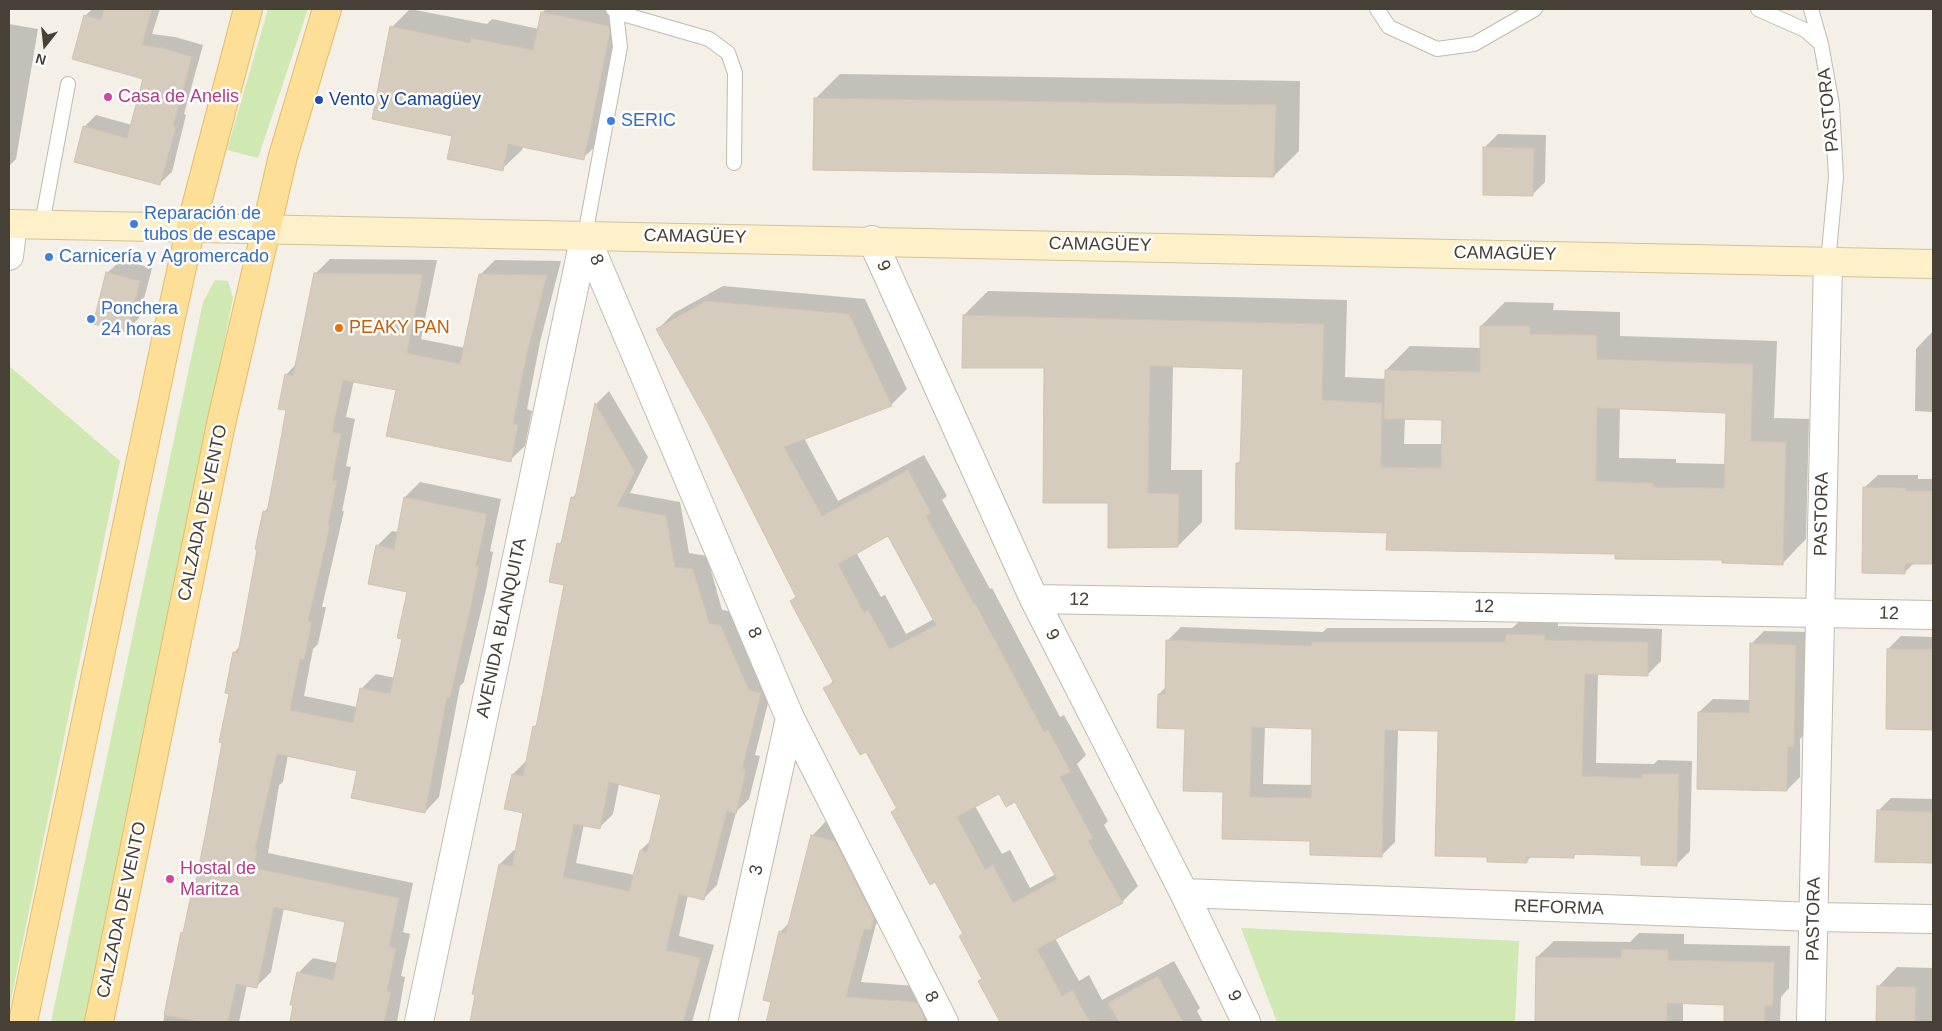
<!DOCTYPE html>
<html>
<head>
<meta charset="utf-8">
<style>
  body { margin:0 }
  #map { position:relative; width:1942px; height:1031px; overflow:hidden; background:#f4f0e8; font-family:Helvetica,sans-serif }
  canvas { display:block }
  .frame { position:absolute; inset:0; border:10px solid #474037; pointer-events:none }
  .north { position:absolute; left:20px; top:20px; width:50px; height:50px; -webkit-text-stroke:4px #fff; paint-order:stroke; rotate:196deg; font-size:14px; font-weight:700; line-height:20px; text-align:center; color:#474037 }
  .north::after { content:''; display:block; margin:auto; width:18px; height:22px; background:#474037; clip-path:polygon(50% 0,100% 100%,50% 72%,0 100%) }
</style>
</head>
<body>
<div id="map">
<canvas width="1942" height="1031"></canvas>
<div class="frame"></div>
<div class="north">N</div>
</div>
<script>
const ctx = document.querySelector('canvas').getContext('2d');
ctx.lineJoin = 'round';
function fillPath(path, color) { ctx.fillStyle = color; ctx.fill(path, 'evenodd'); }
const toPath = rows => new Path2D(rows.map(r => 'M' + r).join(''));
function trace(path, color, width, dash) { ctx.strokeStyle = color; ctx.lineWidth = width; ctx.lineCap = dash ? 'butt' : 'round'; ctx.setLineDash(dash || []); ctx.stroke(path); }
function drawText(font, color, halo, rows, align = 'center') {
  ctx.font = font + ' Helvetica,sans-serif'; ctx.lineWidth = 5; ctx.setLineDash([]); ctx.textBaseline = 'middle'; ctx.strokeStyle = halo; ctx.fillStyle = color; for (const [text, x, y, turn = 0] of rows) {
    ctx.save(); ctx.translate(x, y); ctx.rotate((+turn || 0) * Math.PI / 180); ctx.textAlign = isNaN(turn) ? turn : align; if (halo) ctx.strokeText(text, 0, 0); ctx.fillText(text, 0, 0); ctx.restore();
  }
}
const green = toPath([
  [268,9,308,9,258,158,227,150],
  [215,280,228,281,233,298,125,847,87,1022,51,1022,203,302],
  [9,366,120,461,9,1010],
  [1241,928,1519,941,1515,1022,1277,1022]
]);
const shadow = toPath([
  [92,9,160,9,152,34,175,37,203,45,184,114,186,115,172,172,160,183,84,127,96,115,132,125,144,78,85,16],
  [410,9,487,24,492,19,539,29,542,13,546,9,628,9,603,139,583,158,523,146,522,150,502,169,453,135,392,27],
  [9,24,38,29,16,159,9,166],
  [840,74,1300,81,1299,151,1274,176,815,99],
  [1498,134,1546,135,1545,182,1532,195,1485,147],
  [330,259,437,260,421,339,465,348,480,275,495,260,561,261,540,342,527,409,532,411,525,446,510,460,397,389,354,380,346,417,355,419,346,466,351,467,342,511,344,511,322,607,326,607,318,644,313,649,304,696,357,707,361,689,376,674,395,678,403,638,408,591,377,546,392,531,398,532,405,497,420,482,501,499,490,551,493,552,486,590,464,682,460,686,439,797,425,812,359,770,288,755,283,782,279,785,268,853,413,883,403,932,410,934,401,976,405,977,397,1022,290,1022,298,973,313,958,337,963,346,921,284,908,271,972,256,987,247,985,239,1022,163,1022,182,933,185,930,193,890,196,887,224,742,234,653,240,646,264,512,269,507,288,410,286,375,296,364,315,274],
  [121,260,152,268,139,318,126,331,107,273],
  [723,286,865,299,907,389,891,405,804,438,838,501,924,455,947,496,942,500,990,589,992,588,1060,717,1064,715,1086,755,1077,764,1108,821,1104,825,1138,886,1122,902,1055,938,1079,981,1089,975,1102,1000,1174,961,1200,1008,1197,1011,1203,1022,1001,1022,979,981,983,977,960,936,964,933,935,881,892,812,897,807,866,750,825,689,834,680,792,601,797,596,709,423,658,329,674,313],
  [888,535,934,619,906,634,885,595,881,597,856,552],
  [1000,793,1015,800,1056,874,1030,888,1010,850,1002,854,975,806],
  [988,291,1347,300,1345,377,1386,379,1386,370,1410,346,1481,348,1481,326,1505,302,1554,303,1553,310,1620,312,1620,336,1777,341,1774,418,1809,419,1806,539,1783,563,1616,552,1388,532,1238,463,1242,459,1245,368,1173,366,1171,470,1202,470,1202,522,1178,546,1109,502,1046,367,964,315],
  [1620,408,1727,411,1726,464,1676,463,1676,459,1619,458],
  [1405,418,1443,419,1443,444,1404,444],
  [1933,331,1933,412,1915,411,1916,349],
  [609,391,648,457,630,493,680,502,689,553,707,556,722,610,735,612,774,679,755,755,760,756,749,799,736,812,717,885,703,899,688,895,679,936,714,945,692,1022,471,1022,500,864,514,850,517,851,525,812,513,774,527,760,534,727,538,723,566,584,559,544,564,539,572,498,578,492,596,404],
  [619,784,663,794,651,840,641,850,635,875,576,863,584,824,599,828,613,814],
  [1878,475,1918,475,1918,479,1933,479,1933,563,1914,563,1904,573,1864,488],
  [1521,620,1558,622,1558,626,1662,629,1661,661,1647,675,1598,673,1596,763,1654,764,1658,760,1692,761,1690,851,1676,865,1642,854,1577,853,1573,857,1532,856,1526,862,1489,856,1439,730,1398,729,1395,842,1381,856,1311,840,1224,791,1186,728,1159,694,1166,687,1167,641,1181,627,1323,632,1327,628,1512,628],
  [1265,726,1313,728,1312,785,1263,784],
  [1764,631,1809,632,1806,733,1800,739,1800,777,1787,790,1699,712,1713,699,1750,700,1751,644],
  [1901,636,1933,637,1933,729,1887,728,1888,649],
  [1891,798,1933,799,1933,862,1877,861,1878,811],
  [827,820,886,913,876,924,861,982,915,986,929,1022,767,1022,772,1001,780,932,791,921,812,836],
  [1639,933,1684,934,1684,944,1790,946,1789,988,1781,997,1780,1022,1725,1022,1725,1004,1683,1003,1683,1022,1536,1022,1537,957,1554,941,1630,942],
  [1897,967,1933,968,1933,1022,1877,1022,1878,987]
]);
const building = toPath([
  [104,9,152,9,142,45,163,48,192,57,173,126,176,127,160,185,74,162,83,126,127,138,143,79,72,59,84,15,101,20,104,9],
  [541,12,609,26,610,32,584,160,508,144,503,171,447,159,452,136,372,119,390,26,470,43,471,38,533,50,541,12],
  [814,98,1276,105,1274,177,813,170,814,98],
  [1483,147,1534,148,1533,196,1483,195,1483,147],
  [106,272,140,281,127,332,93,324,106,272],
  [314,273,423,274,407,353,460,364,479,274,547,275,526,358,513,424,518,425,511,462,386,436,396,390,343,380,332,432,341,434,332,480,337,481,328,525,330,526,308,621,312,622,304,660,300,659,290,710,353,723,360,688,390,694,402,639,397,638,407,592,368,584,376,545,394,549,404,497,487,514,476,566,479,566,471,606,450,698,447,698,425,813,351,798,357,771,277,754,255,849,257,850,254,868,399,898,389,947,396,948,387,991,391,992,384,1022,290,1022,293,1005,290,1005,297,972,333,980,345,922,274,907,257,988,236,984,228,1022,199,1022,164,1015,181,932,183,933,192,890,194,890,206,831,222,743,219,742,229,694,225,693,233,652,238,653,257,550,255,549,263,511,267,512,278,455,286,410,278,409,285,374,293,376,314,273],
  [706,301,849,314,892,406,784,447,822,516,908,470,931,513,926,516,974,604,975,603,1044,732,1048,730,1071,772,1060,777,1093,838,1088,841,1123,903,1037,949,1062,996,1072,990,1090,1022,1000,1022,978,981,982,979,959,936,963,934,935,882,930,885,891,812,897,809,866,752,860,755,823,688,834,683,790,601,796,597,708,423,656,329,706,301],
  [888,536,936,625,890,649,868,610,864,613,838,564,888,536],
  [999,794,1006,807,1015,802,1057,879,1013,903,993,865,985,869,957,817,999,794],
  [963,315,1324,324,1322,400,1382,403,1381,467,1441,468,1442,420,1384,419,1385,370,1480,372,1480,326,1530,326,1530,334,1597,335,1597,359,1753,364,1751,441,1786,442,1783,565,1722,563,1722,560,1615,559,1615,554,1386,550,1387,533,1235,529,1236,463,1240,463,1243,369,1150,366,1148,493,1179,494,1178,547,1108,548,1108,503,1043,503,1044,368,962,368,963,315],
  [1597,408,1726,413,1724,488,1653,487,1653,483,1596,481,1597,408],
  [595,403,635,472,617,506,666,516,675,567,693,569,709,623,721,626,749,690,761,693,742,769,746,770,736,814,727,811,704,900,679,894,666,950,701,958,683,1022,470,1022,475,995,472,994,499,864,512,866,523,813,504,809,512,774,523,776,533,726,536,727,564,585,549,582,557,543,561,544,571,497,575,498,595,403],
  [609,782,661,795,647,852,640,850,629,891,563,877,574,824,600,829,609,782],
  [1863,487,1906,488,1906,491,1933,491,1933,564,1905,564,1905,574,1862,573,1863,487],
  [1506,634,1545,635,1545,640,1648,642,1648,676,1585,674,1582,776,1642,778,1642,774,1679,774,1677,866,1641,865,1641,856,1574,854,1574,858,1527,857,1527,863,1487,862,1487,857,1435,856,1438,731,1385,730,1382,857,1310,855,1310,841,1222,839,1223,792,1183,791,1185,729,1157,728,1158,694,1165,694,1166,640,1311,646,1312,642,1505,642,1506,634],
  [1252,727,1312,729,1311,798,1250,797,1252,727],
  [1750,643,1796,645,1794,747,1788,747,1787,791,1697,789,1698,712,1749,713,1750,643],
  [1887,649,1933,649,1933,730,1886,729,1887,649],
  [1877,810,1933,812,1933,863,1875,862,1877,810],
  [811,835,835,841,874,918,871,930,864,929,846,997,917,1002,924,1017,924,1022,766,1022,771,1002,763,1000,779,931,786,933,811,835],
  [1622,949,1668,950,1668,960,1774,962,1773,1006,1765,1006,1765,1022,1724,1022,1724,1005,1667,1003,1667,1022,1535,1022,1536,957,1621,958,1622,949],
  [1158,976,1183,1022,1119,1022,1108,1003,1158,976],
  [1877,986,1916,987,1915,1022,1876,1022,1877,986]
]);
const service = toPath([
  [1377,9,1389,27,1437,49,1474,44,1535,9],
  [1758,9,1805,30,1820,43],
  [1811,9,1821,44,1832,105,1836,177,1828,262],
  [616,12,709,39,728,53,735,73,734,163],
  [42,224,68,84],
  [585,235,620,47,616,12,613,9]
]);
const minor = toPath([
  [585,235,790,718,944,1022],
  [872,240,1034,599,1184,893,1246,1022],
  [9,256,13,224],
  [1034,599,1933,615],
  [1184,893,1814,917,1933,919],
  [419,1022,585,235],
  [723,1022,790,718]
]);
const tertiary = toPath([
  [1811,1022,1828,262]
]);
const secondary = toPath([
  [9,224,1933,264]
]);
const primary = toPath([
  [23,1022,168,331,191,226,248,9],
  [99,1022,221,424,283,156,327,9]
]);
const markers = [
  [108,97,5,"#d1479c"],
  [319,100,5,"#1a4fb4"],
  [611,121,5,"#3f7fe0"],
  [134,224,5,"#3f7fe0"],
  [49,257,5,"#3f7fe0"],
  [91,319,5,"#3f7fe0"],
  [339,328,5,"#e8710a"],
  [170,879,5,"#d1479c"]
];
const hotelNames = [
  ["Casa de Anelis",118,97],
  ["Hostal de",180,869],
  ["Maritza",180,890]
];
const transitNames = [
  ["Vento y Camagüey",329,100]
];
const streetNames = [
  ["PASTORA",1829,110,-96],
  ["CAMAGÜEY",695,237,1],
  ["CAMAGÜEY",1100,245,1],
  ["CAMAGÜEY",1505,254,1],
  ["8",596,260,67],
  ["9",883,266,66],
  ["CALZADA DE VENTO",203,513,-78],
  ["PASTORA",1822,514,-89],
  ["12",1079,600,1],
  ["12",1484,607,1],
  ["12",1889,614,2],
  ["AVENIDA BLANQUITA",502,628,-78],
  ["8",754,633,67],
  ["9",1052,635,63],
  ["3",757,870,-78],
  ["REFORMA",1559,908,2],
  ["CALZADA DE VENTO",122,910,-78],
  ["PASTORA",1814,919,-89],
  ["9",1234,996,64],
  ["8",931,997,63]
];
const shopNames = [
  ["SERIC",621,121],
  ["Reparación de",144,214],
  ["tubos de escape",144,235],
  ["Carnicería y Agromercado",59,257],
  ["Ponchera",101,309],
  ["24 horas",101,330]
];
const foodNames = [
  ["PEAKY PAN",349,328]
];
fillPath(green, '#d0e8b1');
fillPath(shadow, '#0003');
fillPath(building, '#d5ccbd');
trace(building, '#d0c3b1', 1);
trace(service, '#c2bbad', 16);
trace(minor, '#c2bbad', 30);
trace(tertiary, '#c2bbad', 30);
trace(secondary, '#d3c398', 30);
trace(primary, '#e3bc67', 30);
trace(service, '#fff', 14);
trace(minor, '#fff', 28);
trace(tertiary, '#fff', 28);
trace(secondary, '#fef0c8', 28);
trace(primary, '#fddf97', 28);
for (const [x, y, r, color] of markers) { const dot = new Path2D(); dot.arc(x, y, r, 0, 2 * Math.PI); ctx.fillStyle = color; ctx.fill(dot); trace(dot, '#fff', 2); }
drawText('18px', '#b23c85', '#fff', hotelNames, 'left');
drawText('18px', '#164399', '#fff', transitNames, 'left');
drawText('18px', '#474037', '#fff', streetNames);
drawText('18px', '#366cbe', '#fff', shopNames, 'left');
drawText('18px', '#c56008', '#fff', foodNames, 'left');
</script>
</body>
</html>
